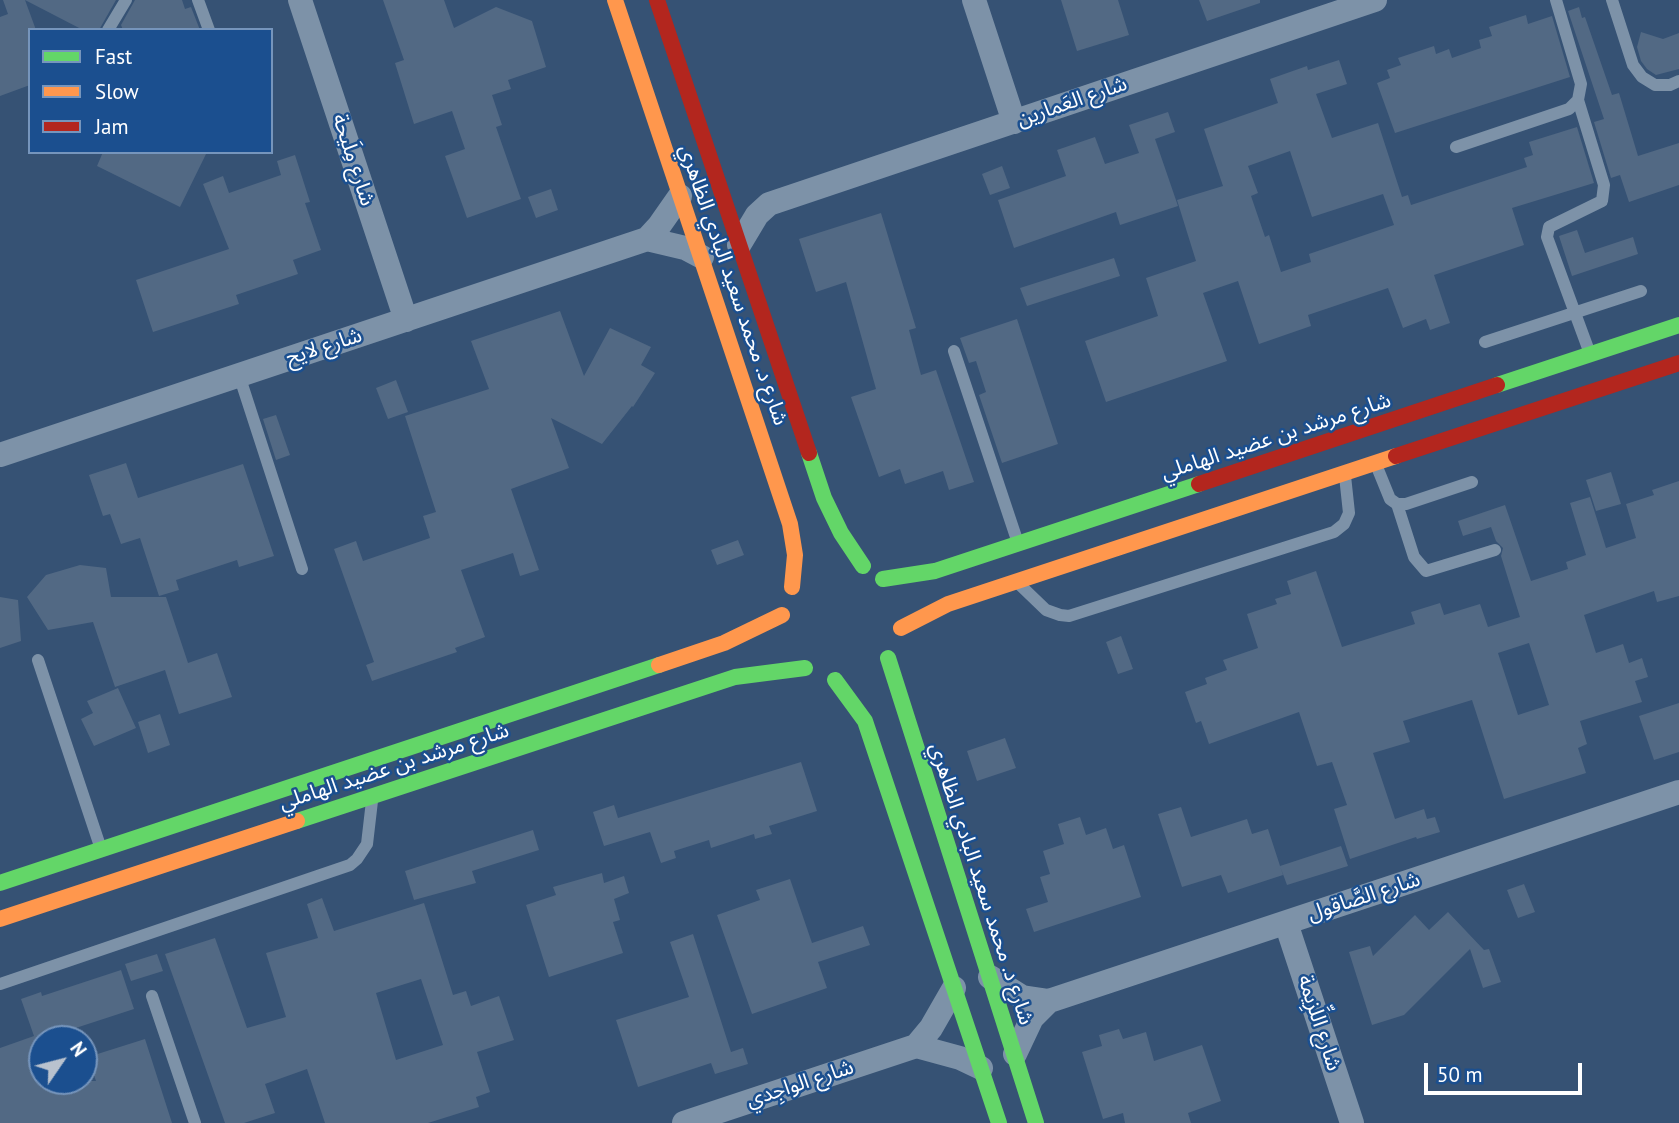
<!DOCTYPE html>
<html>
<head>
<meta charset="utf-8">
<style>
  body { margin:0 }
  #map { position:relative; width:1679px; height:1123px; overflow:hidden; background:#365274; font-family:"PT Sans",sans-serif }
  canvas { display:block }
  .legend { position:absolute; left:28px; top:28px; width:245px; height:126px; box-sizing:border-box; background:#1b4f8f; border:2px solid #7695bc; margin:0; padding:9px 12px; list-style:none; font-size:21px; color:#fff }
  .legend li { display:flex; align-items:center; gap:14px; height:35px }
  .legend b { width:35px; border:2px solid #7695bc }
  .north { position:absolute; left:28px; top:1025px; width:70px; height:70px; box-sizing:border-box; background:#1b4f8f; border:2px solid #7695bc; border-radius:50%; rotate:55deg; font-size:19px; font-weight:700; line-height:28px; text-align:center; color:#fff }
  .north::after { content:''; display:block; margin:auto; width:24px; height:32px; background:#b9c2ce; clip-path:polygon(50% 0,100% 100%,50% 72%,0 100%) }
  .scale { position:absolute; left:1424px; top:1063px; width:158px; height:32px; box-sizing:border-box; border:4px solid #fff; border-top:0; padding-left:9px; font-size:21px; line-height:24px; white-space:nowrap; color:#fff; -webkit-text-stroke:5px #1b4f8f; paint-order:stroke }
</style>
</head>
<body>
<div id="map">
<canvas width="1679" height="1123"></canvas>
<ul class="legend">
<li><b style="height:9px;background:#63d668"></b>Fast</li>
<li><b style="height:9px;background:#ff974d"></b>Slow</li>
<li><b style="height:9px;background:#b3261e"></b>Jam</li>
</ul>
<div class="north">N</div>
<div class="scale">50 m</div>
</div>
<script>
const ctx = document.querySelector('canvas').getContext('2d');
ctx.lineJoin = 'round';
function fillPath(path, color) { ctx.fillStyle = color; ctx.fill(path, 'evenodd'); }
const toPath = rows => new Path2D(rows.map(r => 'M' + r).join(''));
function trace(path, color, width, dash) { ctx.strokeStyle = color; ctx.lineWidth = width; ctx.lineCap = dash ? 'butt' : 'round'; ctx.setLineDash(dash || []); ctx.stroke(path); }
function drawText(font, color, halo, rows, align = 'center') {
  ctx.font = font + ' "PT Sans","Noto Sans Arabic",sans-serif'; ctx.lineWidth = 5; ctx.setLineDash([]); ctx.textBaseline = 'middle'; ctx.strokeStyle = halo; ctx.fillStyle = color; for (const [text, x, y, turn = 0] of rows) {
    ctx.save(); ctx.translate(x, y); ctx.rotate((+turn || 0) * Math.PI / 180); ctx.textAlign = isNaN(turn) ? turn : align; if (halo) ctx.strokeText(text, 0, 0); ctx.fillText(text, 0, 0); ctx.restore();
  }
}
const building = toPath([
  [3,0,25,0,36,30,30,30,30,85,0,96,0,17,8,14],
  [25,0,116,0,99,30,83,30],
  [135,0,182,0,185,9,191,7,200,30,123,30,121,25],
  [383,0,444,0,454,28,496,7,532,21,546,67,508,80,511,89,492,95,502,125,496,127,521,199,467,218,445,156,465,149,452,111,414,124,395,63,404,60],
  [1061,0,1118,0,1129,35,1077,51],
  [1199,0,1260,0,1260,3,1207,21],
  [1579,7,1582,18,1585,17,1612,95,1619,93,1638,156,1679,143,1679,185,1629,202,1620,175,1611,178,1594,122,1604,119,1568,11],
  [1526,15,1528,24,1552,16,1570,77,1395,133,1377,83,1390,78,1387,70,1401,65,1398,58,1434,46,1436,54,1449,49,1452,58,1481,48,1479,40,1492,36,1489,27],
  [1641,32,1663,39,1679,33,1679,69,1656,75,1647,69,1641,61,1637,47],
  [1339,60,1347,84,1316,94,1332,138,1378,123,1402,197,1408,195,1411,205,1527,167,1524,158,1533,155,1529,142,1577,127,1594,183,1512,208,1524,245,1434,275,1450,323,1430,330,1426,319,1403,328,1388,288,1308,315,1311,326,1259,344,1238,281,1203,293,1227,361,1106,402,1085,341,1158,316,1146,278,1196,261,1177,200,1223,186,1204,129,1278,103,1270,79,1307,66,1308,70],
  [1290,151,1312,217,1383,194,1394,225,1309,254,1311,262,1281,272,1269,235,1265,237,1251,196,1258,193,1248,166],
  [1168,112,1175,132,1155,139,1178,206,1120,225,1116,212,1014,248,998,200,1066,176,1057,150,1095,137,1105,164,1139,153,1129,125],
  [103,152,207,152,180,207,97,166],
  [295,155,310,202,305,203,321,250,293,260,298,274,236,295,239,304,153,332,136,280,229,249,203,184,223,176,229,193,281,175,277,161],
  [1002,166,1010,188,990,195,982,174],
  [551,189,558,210,536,218,528,197],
  [881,213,916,328,909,330,921,375,936,370,974,482,949,490,943,471,905,484,900,469,879,477,851,397,876,389,846,282,816,292,799,239],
  [1577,230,1585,253,1633,237,1638,254,1572,276,1559,236],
  [1114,258,1120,276,1027,306,1020,288],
  [560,311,584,376,610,328,651,347,641,365,655,373,633,407,632,406,602,444,551,418,569,468,511,489,539,570,520,576,513,553,461,570,485,637,455,648,457,652,372,681,366,665,374,662,334,549,356,541,363,561,430,538,423,516,436,512,405,416,489,389,471,341],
  [1017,319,1058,444,1002,463,979,395,986,392,976,361,969,363,960,338],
  [396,380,408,412,388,419,376,388],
  [276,415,290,455,276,460,263,419],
  [126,463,138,498,243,464,274,556,239,567,237,560,176,580,179,590,159,596,140,538,121,544,110,514,103,516,89,475],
  [1611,472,1621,504,1596,511,1586,480],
  [1679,481,1679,596,1657,602,1654,591,1584,615,1596,653,1623,644,1629,663,1642,658,1648,677,1635,681,1642,702,1580,721,1587,744,1578,748,1586,773,1504,799,1472,700,1403,721,1410,742,1373,753,1395,819,1424,809,1427,819,1435,817,1440,832,1417,839,1416,837,1350,859,1334,809,1347,805,1332,762,1317,766,1299,712,1209,744,1201,721,1196,723,1185,692,1207,684,1205,678,1227,670,1223,660,1258,648,1247,614,1277,604,1275,599,1291,594,1287,581,1316,571,1342,647,1415,624,1411,612,1440,603,1444,615,1480,604,1488,627,1520,617,1501,556,1503,548,1496,541,1491,527,1463,536,1458,521,1505,505,1531,581,1568,569,1566,562,1586,555,1570,503,1590,497,1606,548,1636,538,1626,504,1654,495,1652,490],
  [1529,643,1549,705,1518,715,1498,653],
  [738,540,744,555,717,565,711,550],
  [80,565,106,568,111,597,166,597,188,663,217,653,232,697,179,714,165,670,115,687,93,622,48,630,27,597,46,575],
  [0,597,18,600,21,641,0,648],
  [1121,636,1133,669,1118,674,1106,642],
  [118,688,136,728,94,746,81,719,93,713,87,701],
  [1679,703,1679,752,1654,760,1639,716],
  [160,714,170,745,148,753,138,722],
  [1005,738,1016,768,977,781,967,751],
  [801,762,817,811,769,826,772,834,755,839,754,834,711,848,709,840,674,851,676,858,661,863,650,832,604,846,593,812,614,805,618,818],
  [1181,807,1191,837,1247,819,1252,834,1268,829,1283,875,1228,893,1221,875,1182,887,1158,814],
  [1080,817,1086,835,1106,828,1113,849,1124,845,1141,897,1034,932,1026,909,1048,902,1040,877,1050,874,1043,851,1064,844,1058,824],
  [533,830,539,850,472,871,476,883,414,900,405,871],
  [1341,846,1348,866,1287,885,1280,866],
  [602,873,604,883,624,876,629,893,614,899,620,920,613,922,623,953,549,977,526,905,556,895,553,887],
  [790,879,812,943,863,926,870,945,818,962,827,988,752,1014,717,915,760,900,756,890],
  [1524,884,1535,912,1518,918,1507,890],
  [322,898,334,931,424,903,453,995,466,991,471,1006,499,996,514,1040,477,1052,490,1092,476,1097,479,1107,428,1123,325,1123,307,1069,265,1084,275,1113,244,1123,225,1123,165,954,215,938,247,1028,286,1017,266,953,318,938,307,904],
  [421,979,443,1045,396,1060,376,993],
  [1448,912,1484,950,1489,949,1501,982,1483,988,1470,949,1404,1015,1372,1025,1349,952,1370,946,1373,956,1415,915,1429,930],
  [693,934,731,1052,743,1048,748,1064,715,1074,711,1063,638,1087,616,1020,689,997,670,942],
  [157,954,163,971,131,981,125,964],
  [121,970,134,1009,42,1039,42,1081,96,1081,88,1057,145,1039,172,1123,0,1123,0,1048,34,1036,21,999,41,992,42,996],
  [1119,1029,1123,1039,1146,1032,1154,1061,1202,1045,1221,1101,1188,1113,1191,1123,1125,1123,1123,1113,1103,1119,1082,1052,1102,1046,1099,1035]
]);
const lane = toPath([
  [198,0,209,30],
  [1612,0,1633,65,1642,77,1655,85,1670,85,1679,81],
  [108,30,126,0],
  [1578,100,1604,185,1602,201,1549,227,1547,237,1589,351],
  [1456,147,1569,109,1578,100,1581,84,1556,0],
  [1485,342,1641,291],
  [954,351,1017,540],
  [239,375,302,569],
  [1377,467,1390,499,1397,504,1406,504,1472,482],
  [1397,504,1414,557,1426,571,1495,550],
  [1019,584,1046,610,1060,615,1069,616,1334,532,1344,524,1349,513,1345,476],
  [38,660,100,846],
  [0,984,350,865,357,859,367,844,372,801],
  [152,996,195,1123]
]);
const street = toPath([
  [300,0,406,320],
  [974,0,1014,122],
  [647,239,659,226,680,196],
  [739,245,757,215,769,204,1375,0],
  [0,455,647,239,685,248,702,257],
  [1286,923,1352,1123],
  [990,977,1022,997,1049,1001],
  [916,1046,931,1028,954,988],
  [1015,1054,1032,1018,1049,1001,1679,792],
  [684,1123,916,1046,960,1058,981,1068]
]);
const fast = toPath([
  [1497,385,1679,325],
  [809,453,824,498,841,533,863,566],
  [883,579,935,571,1199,484],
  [888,658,1036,1123],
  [835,680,865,721,999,1123],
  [297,821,735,677,805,668],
  [0,883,659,665]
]);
const slow = toPath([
  [615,0,790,524,795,555,792,587],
  [901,628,948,604,1396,456],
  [659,665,724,643,782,615],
  [0,919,297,821]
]);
const jam = toPath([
  [657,0,809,453],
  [1396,456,1679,363],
  [1199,484,1497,385]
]);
const streetNames = [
  ["شارع العَمارين",1072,102,-19],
  ["شارع مِلَيحة",353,160,72],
  ["شارع د. محمد سعيد البادي الظاهري",733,285,71],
  ["شارع لايح",324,347,-18],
  ["شارع مرشد بن عضيد الهاملي",1276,437,-18],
  ["شارع مرشد بن عضيد الهاملي",394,767,-18],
  ["شارع د. محمد سعيد البادي الظاهري",981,884,72],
  ["شارع الصَّاقول",1364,897,-18],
  ["شارع اللِّزِيمة",1319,1023,72],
  ["شارع الواجِدي",800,1084,-18]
];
fillPath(building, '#526984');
trace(lane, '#7d92a8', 12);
trace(street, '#7d92a8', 24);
trace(fast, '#63d668', 16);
trace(slow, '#ff974d', 16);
trace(jam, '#b3261e', 16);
drawText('21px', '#fff', '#1b4f8f', streetNames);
</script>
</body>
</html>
